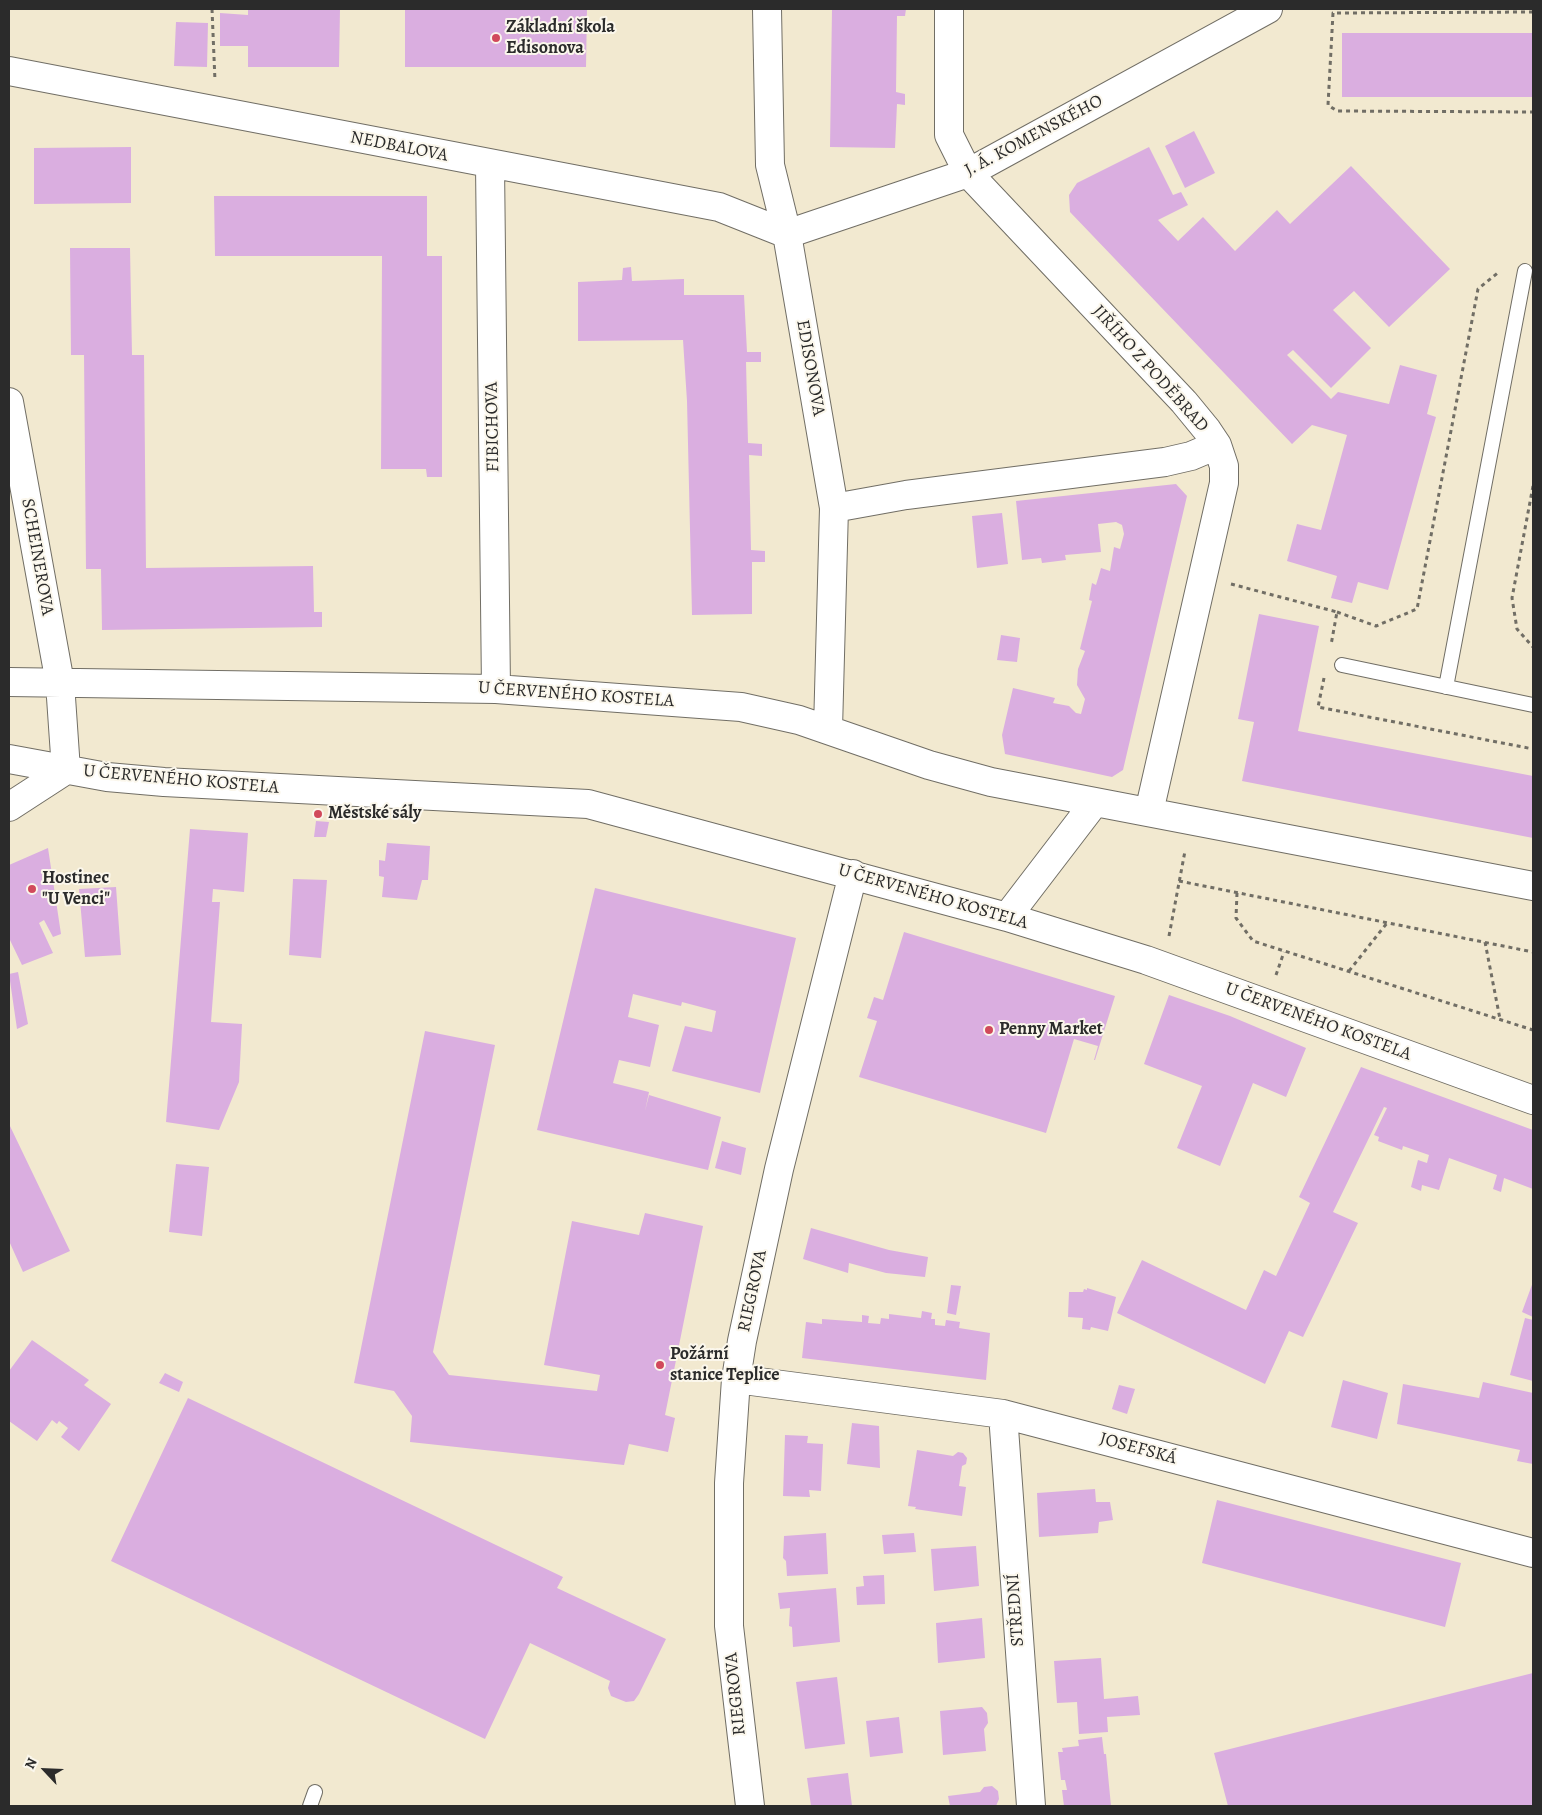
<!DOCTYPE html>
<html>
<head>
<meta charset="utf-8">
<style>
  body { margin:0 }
  #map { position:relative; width:1542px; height:1815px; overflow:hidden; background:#f2e9d0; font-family:Alegreya,serif }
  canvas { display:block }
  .frame { position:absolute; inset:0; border:10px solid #2b2b2b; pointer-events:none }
  .north { position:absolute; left:20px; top:1745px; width:50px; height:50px; -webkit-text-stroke:4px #fbf7ec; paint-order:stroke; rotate:295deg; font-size:14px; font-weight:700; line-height:20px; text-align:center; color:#2b2b2b }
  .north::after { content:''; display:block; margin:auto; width:18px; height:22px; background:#2b2b2b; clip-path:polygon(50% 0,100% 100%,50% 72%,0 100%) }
</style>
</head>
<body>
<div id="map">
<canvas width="1542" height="1815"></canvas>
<div class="frame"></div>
<div class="north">N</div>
</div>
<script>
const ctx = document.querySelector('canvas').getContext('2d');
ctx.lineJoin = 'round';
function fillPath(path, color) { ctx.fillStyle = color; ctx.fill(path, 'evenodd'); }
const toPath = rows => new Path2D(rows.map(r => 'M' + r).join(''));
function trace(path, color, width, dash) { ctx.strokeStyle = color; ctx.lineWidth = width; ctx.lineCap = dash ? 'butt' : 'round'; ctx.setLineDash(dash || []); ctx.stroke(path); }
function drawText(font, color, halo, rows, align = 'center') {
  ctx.font = font + ' Alegreya,serif'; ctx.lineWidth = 4; ctx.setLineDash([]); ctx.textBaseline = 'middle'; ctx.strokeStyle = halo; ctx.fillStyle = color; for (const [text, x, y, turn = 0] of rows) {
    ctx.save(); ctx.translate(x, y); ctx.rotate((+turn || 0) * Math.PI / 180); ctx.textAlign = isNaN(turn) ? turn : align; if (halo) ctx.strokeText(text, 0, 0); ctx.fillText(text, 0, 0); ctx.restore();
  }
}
const building = toPath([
  [248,9,340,9,339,67,248,67,248,46,220,46,220,13,248,15],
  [405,9,587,9,586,67,405,67],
  [832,9,906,9,905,16,897,16,896,92,905,94,905,105,897,104,895,148,830,147],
  [176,22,208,23,207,67,174,66],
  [1342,33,1533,33,1533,97,1342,97],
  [1194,131,1215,173,1185,188,1165,146],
  [131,147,131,203,34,204,34,148],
  [1149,147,1173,195,1181,192,1188,205,1158,220,1178,241,1203,217,1235,251,1277,210,1290,224,1351,166,1450,269,1389,327,1354,291,1333,310,1371,348,1331,388,1293,350,1287,355,1331,399,1338,392,1389,404,1400,365,1437,375,1427,414,1436,417,1388,590,1358,582,1352,603,1331,598,1337,576,1287,561,1297,524,1321,530,1347,435,1312,425,1292,444,1070,212,1069,195,1077,183],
  [214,196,427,196,427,256,442,256,442,477,427,477,426,469,381,469,382,256,215,256],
  [70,248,130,248,132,355,144,355,146,568,313,566,314,612,322,612,322,627,102,630,101,569,86,569,84,355,71,355],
  [631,267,632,281,684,279,684,295,744,295,747,352,761,352,761,362,746,362,748,443,762,444,762,456,749,455,751,550,765,551,765,562,752,562,752,614,692,615,687,401,683,340,578,341,578,282,622,280,623,268],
  [1176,484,1187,496,1123,770,1112,777,1005,754,1002,735,1013,688,1055,698,1053,703,1069,706,1076,713,1081,714,1085,699,1077,685,1078,669,1085,651,1080,649,1092,601,1089,600,1092,583,1096,585,1101,568,1110,571,1114,547,1120,549,1124,534,1122,525,1116,522,1098,524,1101,552,1065,555,1066,560,1042,563,1041,558,1022,560,1016,501],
  [1002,513,1008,564,977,568,972,516],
  [1259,614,1319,626,1298,731,1533,776,1533,838,1242,781,1254,722,1238,719],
  [1001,635,1020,638,1017,662,997,660],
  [316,821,329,822,326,837,314,837],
  [190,829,248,833,244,892,213,889,212,902,220,902,211,1022,242,1024,239,1082,219,1130,166,1122],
  [387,843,430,846,428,880,422,880,417,900,382,897,384,877,379,876,379,860,385,861],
  [48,848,61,934,53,937,44,920,39,923,53,953,22,965,9,938,9,865],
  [293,879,327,880,321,958,289,955],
  [116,887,121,955,85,957,79,889],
  [595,888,796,938,760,1093,672,1071,685,1026,712,1032,716,1011,682,1002,681,1006,633,994,628,1017,659,1025,650,1067,619,1060,613,1083,649,1092,645,1111,649,1095,721,1117,708,1170,537,1130],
  [904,932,1115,996,1095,1060,1094,1060,1098,1046,1074,1039,1046,1133,859,1077,877,1021,867,1018,874,997,883,1000],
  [18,972,28,1024,17,1029,9,974],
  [1169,995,1230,1016,1306,1048,1286,1097,1253,1083,1220,1166,1177,1148,1202,1086,1144,1064],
  [425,1031,495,1045,433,1352,449,1375,597,1391,600,1375,544,1365,572,1221,639,1235,645,1213,703,1226,665,1415,675,1418,668,1452,629,1444,624,1465,410,1442,412,1416,394,1391,354,1383],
  [1361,1067,1533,1130,1533,1189,1504,1178,1501,1192,1493,1189,1497,1175,1449,1158,1439,1190,1422,1185,1421,1191,1411,1187,1418,1160,1427,1163,1429,1155,1403,1146,1402,1150,1378,1141,1379,1137,1374,1135,1387,1108,1384,1107,1333,1212,1358,1223,1303,1337,1289,1331,1265,1384,1117,1313,1142,1260,1246,1310,1264,1270,1276,1276,1310,1203,1299,1197],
  [9,1124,70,1251,23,1272,9,1241],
  [722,1141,746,1148,741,1175,715,1168],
  [176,1164,209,1167,202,1236,169,1232],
  [811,1228,889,1250,928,1257,925,1277,886,1273,849,1263,848,1273,803,1259],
  [1533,1282,1533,1317,1522,1312],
  [951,1285,961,1286,956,1315,947,1313],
  [1087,1288,1116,1297,1108,1331,1091,1327,1090,1330,1082,1329,1083,1318,1068,1317,1069,1292,1083,1292,1084,1289,1087,1290],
  [922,1311,932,1313,931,1319,935,1319,935,1325,945,1326,946,1320,960,1322,959,1328,990,1333,986,1380,802,1358,806,1322,822,1324,822,1319,862,1322,862,1315,869,1316,868,1323,880,1324,881,1318,889,1319,889,1314,921,1318],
  [1525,1318,1533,1320,1533,1381,1510,1375],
  [32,1340,89,1380,84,1385,111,1404,79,1451,61,1437,68,1428,59,1421,57,1424,52,1420,37,1441,9,1421,9,1371],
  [165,1373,183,1382,179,1392,159,1383],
  [1343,1380,1388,1393,1377,1439,1331,1427],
  [1483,1382,1533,1393,1533,1464,1517,1461,1520,1450,1397,1424,1403,1384,1479,1398],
  [1119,1385,1135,1389,1127,1414,1112,1409],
  [188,1398,563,1577,557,1588,666,1639,639,1694,634,1701,626,1702,611,1696,608,1688,610,1681,530,1643,485,1739,111,1561],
  [852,1423,879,1426,880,1468,847,1464],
  [785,1435,808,1436,807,1443,823,1444,821,1491,809,1490,810,1497,783,1496],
  [917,1450,953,1456,958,1452,963,1453,967,1458,966,1464,962,1466,959,1486,966,1487,962,1516,915,1509,916,1507,908,1506],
  [1095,1489,1096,1502,1110,1502,1113,1520,1099,1522,1098,1533,1039,1537,1037,1493],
  [1217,1500,1461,1563,1445,1627,1202,1563],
  [826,1533,828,1574,787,1576,786,1561,783,1558,784,1536],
  [914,1533,916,1552,884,1554,882,1535],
  [976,1546,979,1586,934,1591,931,1549],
  [884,1575,885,1604,857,1605,856,1587,864,1586,863,1576],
  [836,1588,840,1642,793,1647,792,1627,789,1626,790,1608,780,1609,778,1593],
  [982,1618,985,1658,938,1663,936,1623],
  [1101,1658,1104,1699,1138,1696,1140,1715,1107,1717,1108,1732,1079,1734,1077,1702,1057,1703,1054,1661],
  [1533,1673,1533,1806,1228,1806,1214,1753],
  [837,1677,845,1744,805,1749,796,1682],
  [982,1707,987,1713,988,1723,984,1729,986,1751,943,1755,940,1711],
  [899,1717,903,1753,870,1757,866,1721],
  [1102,1737,1104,1754,1106,1754,1111,1806,1064,1806,1062,1790,1067,1790,1065,1780,1061,1780,1058,1752,1063,1752,1062,1748,1079,1746,1078,1740],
  [848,1773,852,1806,811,1806,807,1778],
  [992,1786,998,1791,999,1799,996,1806,950,1806,948,1796,980,1792,984,1787]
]);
const path = toPath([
  [212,9,215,81],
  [1533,12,1333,13,1328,105,1337,111,1533,112],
  [1533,486,1512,598,1517,629,1533,647],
  [1231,584,1337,612,1331,645],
  [1337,612,1376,626,1417,609,1478,289,1500,271],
  [1324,678,1318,707,1533,749],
  [1179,881,1533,952],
  [1237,893,1236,918,1253,941,1533,1030],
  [1169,936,1185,851],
  [1485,942,1500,1019],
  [1349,971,1387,923],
  [1276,975,1284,952]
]);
const lane = toPath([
  [1342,665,1533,705],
  [1446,687,1525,271],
  [310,1806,315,1792]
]);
const street = toPath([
  [767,9,770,165,787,234,834,508,828,729],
  [949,9,949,135,968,173,1184,402,1207,430,1217,445,1224,466,1224,483,1149,812],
  [9,71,719,207,787,234],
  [490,165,496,689],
  [787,234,968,173,1268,9],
  [9,402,60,683,66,770],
  [834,508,906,495,1165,462,1191,456,1217,445],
  [9,682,496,689,741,707,799,720,929,765,991,782,1533,886],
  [9,759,107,777,164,782,588,804,1007,917,1146,960,1533,1100],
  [9,807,66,770],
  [1007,917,1095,802],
  [736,1379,1003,1414,1533,1553],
  [1003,1414,1031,1806],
  [750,1806,729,1626,729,1483,736,1379,742,1341,779,1169,853,874]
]);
const markers = [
  [496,38,5,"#d1495b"],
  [318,814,5,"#d1495b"],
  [32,889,5,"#d1495b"],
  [989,1030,5,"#d1495b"],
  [660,1365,5,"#d1495b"]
];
const poiNames = [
  ["Základní škola",506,28],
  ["Edisonova",506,49],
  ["Městské sály",328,814],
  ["Hostinec",42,879],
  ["\"U Venci\"",42,900],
  ["Penny Market",999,1030],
  ["Požární",670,1355],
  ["stanice Teplice",670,1376]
];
const streetNames = [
  ["J. Á. KOMENSKÉHO",1034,136,-28],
  ["NEDBALOVA",399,147,11],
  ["EDISONOVA",810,368,80],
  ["JIŘÍHO Z PODĚBRAD",1150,369,48],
  ["FIBICHOVA",493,427,-91],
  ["SCHEINEROVA",37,557,80],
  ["U ČERVENÉHO KOSTELA",576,695,4],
  ["U ČERVENÉHO KOSTELA",181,780,5],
  ["U ČERVENÉHO KOSTELA",933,897,16],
  ["U ČERVENÉHO KOSTELA",1318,1022,20],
  ["RIEGROVA",753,1291,-78],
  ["JOSEFSKÁ",1138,1449,15],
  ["STŘEDNÍ",1016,1610,-94],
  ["RIEGROVA",736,1694,-96]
];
fillPath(building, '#daaee0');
trace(lane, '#716e65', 16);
trace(street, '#716e65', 30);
trace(path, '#716e65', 3, [4, 4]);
trace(lane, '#fff', 14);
trace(street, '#fff', 28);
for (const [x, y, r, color] of markers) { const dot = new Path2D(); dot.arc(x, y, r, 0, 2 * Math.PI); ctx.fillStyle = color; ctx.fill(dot); trace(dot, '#fbf7ec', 2); }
drawText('bold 18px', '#2b2b2b', '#fbf7ec', poiNames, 'left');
drawText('18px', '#2b2b2b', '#fbf7ec', streetNames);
</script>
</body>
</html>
